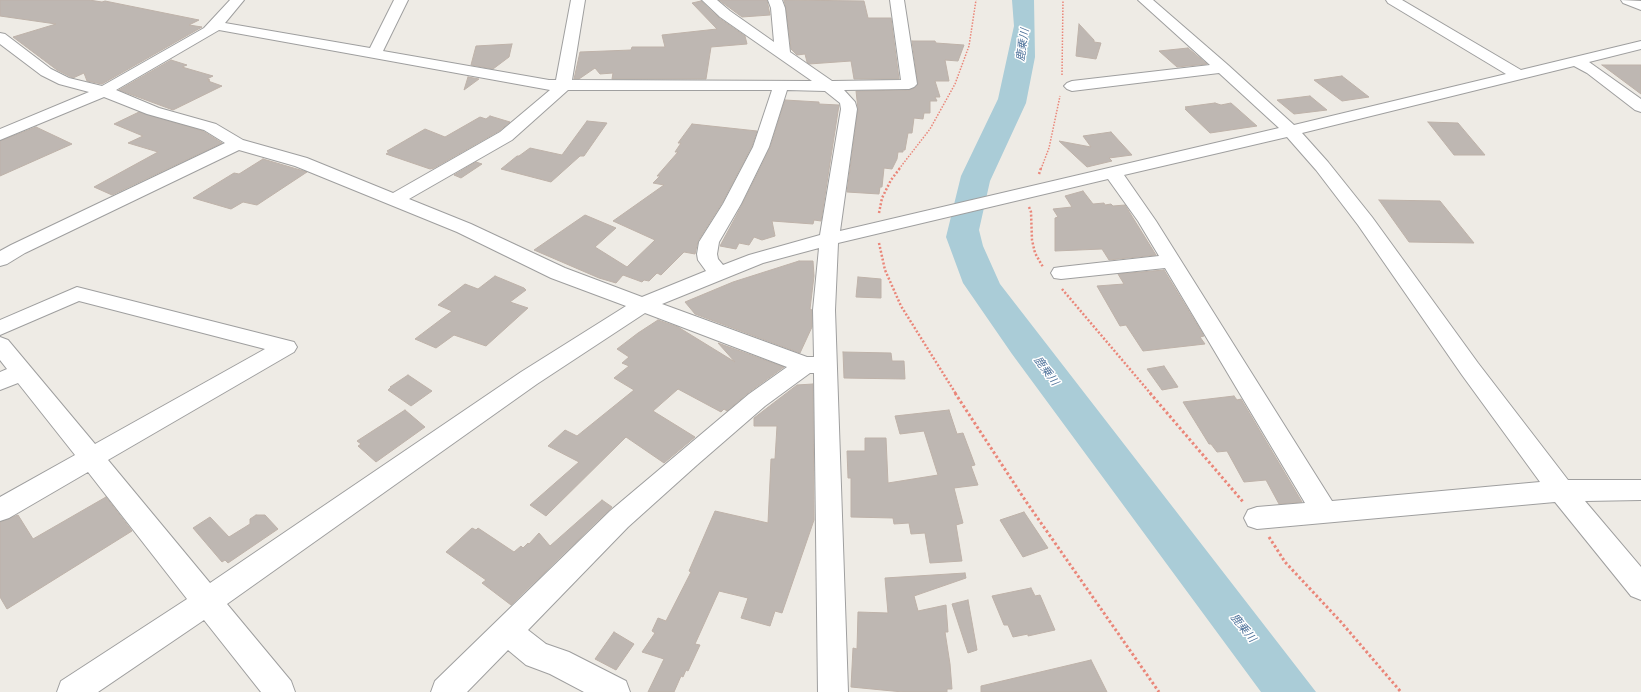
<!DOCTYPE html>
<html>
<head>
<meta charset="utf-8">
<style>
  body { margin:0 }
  canvas { display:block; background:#eeebe5 }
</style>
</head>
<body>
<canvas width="1641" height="692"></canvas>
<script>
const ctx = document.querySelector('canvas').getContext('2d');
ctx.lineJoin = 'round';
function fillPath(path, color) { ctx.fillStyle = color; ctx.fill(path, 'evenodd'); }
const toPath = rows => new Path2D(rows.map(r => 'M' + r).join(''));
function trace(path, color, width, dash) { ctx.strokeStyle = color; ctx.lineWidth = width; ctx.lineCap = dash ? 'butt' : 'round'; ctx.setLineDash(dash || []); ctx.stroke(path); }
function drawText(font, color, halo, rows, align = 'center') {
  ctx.font = font + ' "PT Sans","Noto Sans JP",sans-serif'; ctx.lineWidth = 3; ctx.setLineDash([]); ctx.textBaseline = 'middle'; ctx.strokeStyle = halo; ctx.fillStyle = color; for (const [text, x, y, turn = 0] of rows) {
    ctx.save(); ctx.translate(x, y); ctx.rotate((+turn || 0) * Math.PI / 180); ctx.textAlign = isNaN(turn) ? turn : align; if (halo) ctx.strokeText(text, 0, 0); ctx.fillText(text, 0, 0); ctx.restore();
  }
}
const water = toPath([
  [1012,0,1034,0,1035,57,1026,103,990,181,979,230,983,246,1000,284,1316,692,1261,692,1012,354,963,283,946,237,961,176,998,99,1014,26]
]);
const building = toPath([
  [0,0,89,0,102,2,105,1,199,20,189,25,202,27,102,84,87,81,84,73,73,78,57,70,13,37,56,24,0,16,0,0],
  [719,0,767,0,770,15,742,17,719,0],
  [784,0,864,1,868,18,891,18,899,79,854,79,851,61,809,64,807,62,805,54,797,55,791,49,786,8,784,0],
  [701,1,719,18,745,36,747,44,711,47,706,79,612,79,613,73,600,74,595,68,579,79,574,79,580,52,631,50,632,47,665,47,662,35,717,29,692,3,701,1],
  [1079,24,1094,40,1094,42,1101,43,1096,59,1076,56,1079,24],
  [912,41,935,41,936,43,964,45,958,61,945,60,949,81,935,81,940,97,935,97,937,101,930,101,930,113,924,113,923,119,914,118,912,133,908,133,905,150,903,150,903,152,898,152,897,159,892,169,884,168,882,187,880,187,879,194,847,192,858,109,856,91,909,90,915,88,918,84,912,41],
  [512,44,509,57,493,69,471,65,476,46,512,44],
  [1188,48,1207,64,1177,67,1159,51,1188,48],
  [171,60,187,65,182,67,213,76,207,79,210,80,208,81,222,86,173,110,119,90,171,60],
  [1602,65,1641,65,1641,94,1602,65],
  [1342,76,1369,97,1342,101,1314,80,1342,76],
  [468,77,479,79,464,90,468,77],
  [1310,96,1327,110,1294,114,1277,100,1310,96],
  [785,100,819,102,819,104,839,105,821,221,814,220,813,224,772,221,775,236,762,240,754,237,749,245,739,243,736,249,720,246,742,205,770,148,785,100],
  [1215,103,1221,105,1231,103,1257,126,1210,133,1185,109,1187,108,1185,107,1215,103],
  [139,112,203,131,222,143,112,195,94,187,158,152,128,143,143,136,114,124,139,112],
  [490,116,510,122,499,131,434,168,430,169,386,154,389,152,387,151,425,129,445,137,480,117,486,119,490,116],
  [587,121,607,123,584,156,580,156,551,182,501,169,517,156,519,156,530,148,562,155,587,121],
  [1428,122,1458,123,1485,155,1454,155,1428,122],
  [692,124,757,131,752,146,722,203,698,241,695,254,684,252,661,275,657,273,649,281,644,280,642,282,623,275,616,283,599,278,534,250,585,215,616,228,595,247,627,267,655,240,613,221,664,185,653,183,660,176,657,176,678,152,675,152,681,143,678,143,692,124],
  [36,127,72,144,0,176,0,141,36,127],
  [1111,132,1132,155,1109,158,1112,161,1087,167,1059,141,1091,147,1083,136,1111,132],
  [263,159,307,172,257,205,243,202,231,209,193,198,234,173,239,174,263,159],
  [476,162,482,164,461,178,454,175,476,162],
  [1083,191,1093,204,1104,203,1105,205,1111,204,1113,206,1125,205,1156,255,1109,260,1102,249,1055,251,1055,218,1058,217,1053,209,1072,207,1065,196,1083,191],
  [1379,200,1440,201,1474,243,1409,242,1379,200],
  [799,261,813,261,814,276,810,309,812,310,812,327,800,353,695,314,685,302,733,282,799,261],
  [1164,270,1204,336,1200,337,1205,344,1143,351,1126,325,1120,326,1097,286,1124,284,1118,274,1164,270],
  [495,276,524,288,526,290,510,302,528,308,486,346,454,335,436,348,415,339,452,311,438,305,465,284,478,289,495,276],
  [858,277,881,279,881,298,856,297,858,277],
  [658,320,678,327,735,362,718,343,784,367,748,393,727,411,724,409,721,412,678,389,653,411,695,437,664,463,626,437,546,516,530,505,579,462,548,446,565,430,577,436,634,390,614,378,629,366,622,363,629,357,617,349,638,333,658,320],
  [843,352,891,353,892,361,904,361,905,379,844,378,843,352],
  [1164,366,1178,387,1162,390,1147,369,1164,366],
  [408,375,432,391,411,406,388,390,391,387,390,387,408,375],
  [813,384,814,520,782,613,775,611,770,626,741,618,748,598,719,591,695,644,700,645,688,671,686,670,683,677,681,676,674,692,648,692,664,659,642,652,655,633,652,631,658,618,666,621,691,572,689,571,715,511,768,523,771,459,775,459,777,426,754,426,754,418,797,385,813,384],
  [1234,396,1237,400,1241,399,1302,502,1279,504,1266,480,1244,482,1227,451,1217,452,1211,444,1209,444,1183,402,1234,396],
  [405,410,425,427,376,462,358,446,361,444,357,441,405,410],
  [949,410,957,434,963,433,975,465,971,466,978,485,954,488,963,523,956,525,962,561,930,563,925,533,911,534,909,523,894,524,893,518,851,517,851,478,848,478,847,451,865,451,865,438,886,438,888,483,938,475,924,431,900,434,895,416,949,410],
  [106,497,132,531,7,609,0,597,0,522,18,515,33,539,106,497],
  [602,500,612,507,511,605,482,583,486,580,446,552,472,528,476,530,478,528,514,552,521,546,523,548,528,543,529,544,539,533,550,546,602,500],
  [1024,512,1048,548,1023,557,1000,520,1024,512],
  [256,515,265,515,278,529,228,563,225,560,222,562,193,528,210,517,229,537,250,524,250,519,256,515],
  [965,573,966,578,914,596,918,611,946,605,948,632,945,632,950,664,952,689,947,689,947,692,903,692,851,687,853,648,857,649,858,612,888,613,885,578,965,573],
  [1031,588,1035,596,1040,595,1055,630,1028,636,1028,634,1013,637,1008,625,1004,625,992,596,1031,588],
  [968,600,977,650,968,653,952,604,968,600],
  [614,632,634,644,616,670,595,659,614,632],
  [1091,660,1107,692,981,692,981,686,1091,660]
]);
const pathFar2 = toPath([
  [1062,75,1063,0],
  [899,169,930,129,955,84,969,46,976,0],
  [1041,169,1049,148,1060,96]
]);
const pathFar1 = toPath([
  [1039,174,1041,168],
  [1029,207,1031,212,1032,240,1035,253,1043,267],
  [879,213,882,198,891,180,900,168],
  [879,243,885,270,901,306,956,394],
  [1062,289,1151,394]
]);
const path = toPath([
  [955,393,1025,500,1159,692],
  [1150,393,1244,503],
  [1269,537,1285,562,1341,622,1401,692]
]);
const minor = toPath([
  [230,0,244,0,225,23,370,48,394,0,408,0,383,51,549,80,556,80,571,0,585,0,572,80,812,81,720,17,702,0,717,0,730,11,774,42,771,8,768,0,782,0,785,8,790,52,832,81,901,80,890,0,904,0,917,84,914,87,909,89,844,90,855,102,857,109,840,231,1279,128,1219,73,1072,91,1067,89,1064,86,1067,83,1072,81,1210,65,1138,0,1153,0,1228,65,1294,125,1506,74,1388,3,1386,0,1402,0,1521,70,1641,41,1641,49,1589,62,1641,99,1641,112,1635,110,1587,73,1574,66,1302,133,1328,162,1372,217,1478,363,1568,480,1641,480,1641,500,1585,501,1641,567,1641,600,1631,596,1555,502,1257,529,1248,526,1244,518,1248,510,1257,507,1305,503,1165,268,1061,279,1054,278,1051,273,1054,268,1061,267,1159,256,1138,221,1108,179,838,243,835,310,848,692,818,692,814,373,810,373,765,406,697,465,628,527,528,630,546,644,569,652,626,681,630,692,584,692,550,674,526,665,508,650,467,692,431,692,435,681,610,511,749,394,787,367,645,313,537,384,227,604,291,681,295,692,261,692,204,620,98,692,57,692,61,681,187,599,88,472,9,518,0,521,0,497,75,455,18,383,0,390,0,372,7,369,0,360,0,337,8,340,95,444,265,349,79,301,0,335,0,320,77,287,294,342,297,347,294,352,108,460,210,583,521,372,626,306,551,278,457,232,295,166,239,150,25,253,7,264,0,266,0,251,11,245,225,143,204,130,147,114,104,97,0,140,0,129,89,92,59,84,41,75,0,44,0,33,5,34,51,69,69,78,102,86,204,28,230,0],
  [219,30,374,58,550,90,500,132,393,193,307,158,243,140,216,124,159,108,116,90,219,30],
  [568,90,772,90,753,147,723,204,699,242,697,254,698,260,706,271,642,297,565,268,471,224,409,199,512,140,568,90],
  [787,90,825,91,840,103,841,109,820,235,749,255,723,265,718,259,717,254,719,242,741,204,769,147,787,90],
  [1287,137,1316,170,1358,225,1462,375,1540,482,1332,501,1156,221,1124,175,1287,137],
  [819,248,813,310,814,357,807,357,662,304,763,263,819,248],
  [1621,0,1641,1,1641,10,1623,3,1621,0]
]);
const waterNames = [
  ["鹿乗川",1023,45,-82],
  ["鹿乗川",1046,371,54],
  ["鹿乗川",1243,628,51]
];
fillPath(water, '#aaccd7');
fillPath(building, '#beb7b2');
trace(building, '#beb2a9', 1);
trace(minor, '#9f9f9f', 2);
trace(pathFar2, '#ea8679', 1.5, [1.5, 1.5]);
trace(pathFar1, '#ea8679', 2.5, [2, 2]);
trace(path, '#ea8679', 3, [2.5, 2.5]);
fillPath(minor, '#fff');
drawText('italic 11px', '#52759c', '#fff', waterNames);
</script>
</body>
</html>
